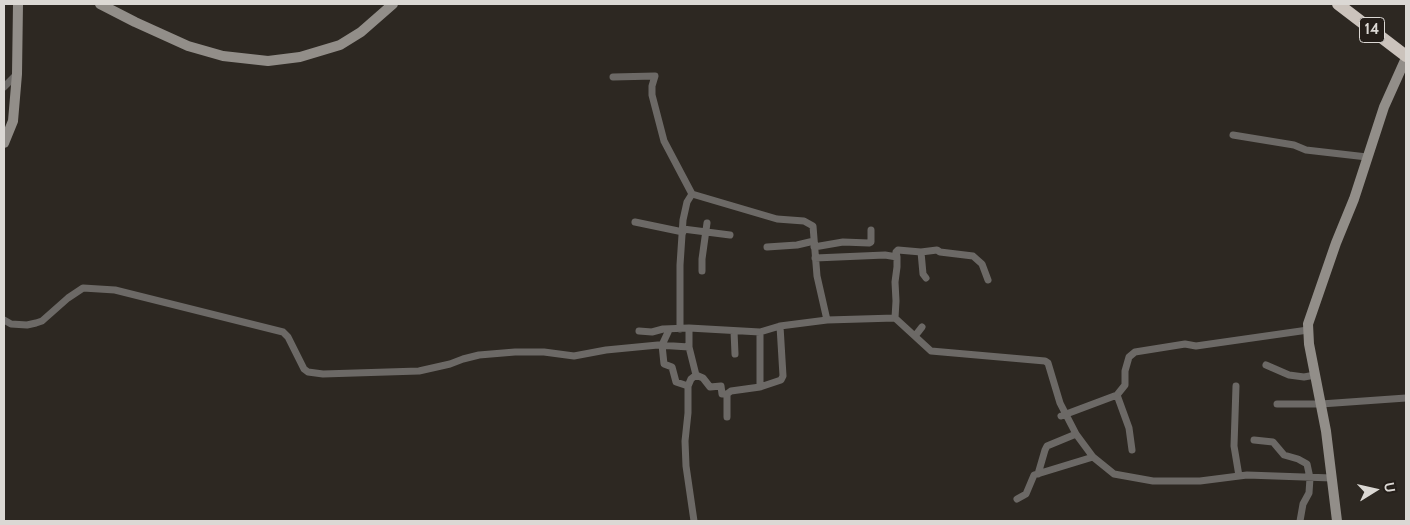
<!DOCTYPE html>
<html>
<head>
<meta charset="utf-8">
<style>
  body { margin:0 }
  #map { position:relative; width:1410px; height:525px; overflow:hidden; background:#2d2822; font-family:Cabin,sans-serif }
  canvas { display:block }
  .frame { position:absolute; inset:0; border:5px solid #dbd8d4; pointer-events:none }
  .north { position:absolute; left:1350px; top:465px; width:50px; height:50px; -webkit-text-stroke:4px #241e19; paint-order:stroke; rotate:80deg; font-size:14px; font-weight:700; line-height:20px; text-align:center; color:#dbd8d4 }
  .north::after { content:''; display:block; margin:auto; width:18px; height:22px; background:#dbd8d4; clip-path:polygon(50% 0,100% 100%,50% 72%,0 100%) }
</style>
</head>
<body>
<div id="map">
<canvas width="1410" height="525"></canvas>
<div class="frame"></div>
<div class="north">U</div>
</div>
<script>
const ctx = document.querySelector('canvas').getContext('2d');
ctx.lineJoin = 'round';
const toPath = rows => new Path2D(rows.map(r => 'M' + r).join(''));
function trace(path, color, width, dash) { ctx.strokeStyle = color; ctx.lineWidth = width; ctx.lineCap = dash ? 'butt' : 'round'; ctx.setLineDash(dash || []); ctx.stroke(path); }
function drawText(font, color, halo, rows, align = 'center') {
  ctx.font = font + ' Cabin,sans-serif'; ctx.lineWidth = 4; ctx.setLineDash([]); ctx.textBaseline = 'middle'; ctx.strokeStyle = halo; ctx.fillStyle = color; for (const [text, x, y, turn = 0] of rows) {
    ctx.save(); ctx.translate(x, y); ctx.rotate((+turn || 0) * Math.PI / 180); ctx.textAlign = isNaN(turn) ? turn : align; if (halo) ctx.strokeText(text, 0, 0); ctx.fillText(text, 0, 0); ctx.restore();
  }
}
const street = toPath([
  [613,77,655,76,652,86,652,95,664,141,692,194,777,219,804,221,813,226,817,276,827,320],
  [4,87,17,74],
  [1233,135,1294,145,1306,150,1367,157],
  [635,222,683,232],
  [683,229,730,235],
  [767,247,797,245,814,241],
  [814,247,843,242,869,243,871,242,871,230],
  [921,252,923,274,926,278],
  [897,257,896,252,898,250,921,252,937,250,940,252,973,256,982,264,988,280],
  [815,258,885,255,897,257,897,267,895,282,896,301,895,318,931,351,1045,361,1048,363,1060,403,1076,434,1093,457,1114,474,1153,481,1200,481,1247,475,1332,478],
  [702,271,702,259,707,223],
  [4,320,11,324,27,325,36,323,42,321,68,298,83,288,115,290,283,332,288,337,304,369,308,372,323,374,419,371,450,364,463,359,479,355,515,352,544,352,574,356,606,350,658,345,689,347],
  [689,328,689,347,696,375],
  [680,329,680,265,683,220,687,202,692,194],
  [669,330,662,345,664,364,672,367,676,382,688,386],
  [639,331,652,332,663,329,689,328,760,332,780,326,827,320,895,318],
  [734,331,735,354],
  [915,336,922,327],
  [1266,365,1289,375,1304,377,1315,375],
  [1236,386,1234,446,1239,476],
  [760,387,760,332],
  [1117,395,1129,428,1132,450],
  [1277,404,1321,404,1406,398],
  [1061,416,1117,395,1125,385,1125,371,1129,357,1135,352,1185,344,1196,346,1308,330],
  [727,417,727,394],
  [1254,440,1273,442,1284,455,1298,459,1307,464,1310,478,1309,493,1303,504,1300,521],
  [1038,474,1045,450,1047,446,1076,434],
  [1017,499,1026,494,1034,475,1093,457],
  [694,521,686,466,685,441,688,413,688,386,691,379,696,375,703,378,710,387,721,386,722,394,727,394,731,391,760,387,781,380,783,376,780,326]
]);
const secondary = toPath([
  [100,4,135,22,188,46,223,56,268,61,300,57,340,45,361,32,393,4],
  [4,143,13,121,17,74,18,4],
  [1337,521,1326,431,1309,344,1308,324,1336,243,1354,199,1384,107,1406,58]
]);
const highway = toPath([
  [1338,4,1406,56]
]);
const shields = [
  [1372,30,25]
];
const shieldNames = [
  ["14",1372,30]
];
trace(street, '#6c6966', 7);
trace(secondary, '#928e89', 10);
trace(highway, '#cbc3bc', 12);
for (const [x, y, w] of shields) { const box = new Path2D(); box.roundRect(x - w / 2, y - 12.5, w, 25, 4); ctx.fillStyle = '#241e19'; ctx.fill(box); trace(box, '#dbd8d4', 1); }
drawText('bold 15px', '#dbd8d4', null, shieldNames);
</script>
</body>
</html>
